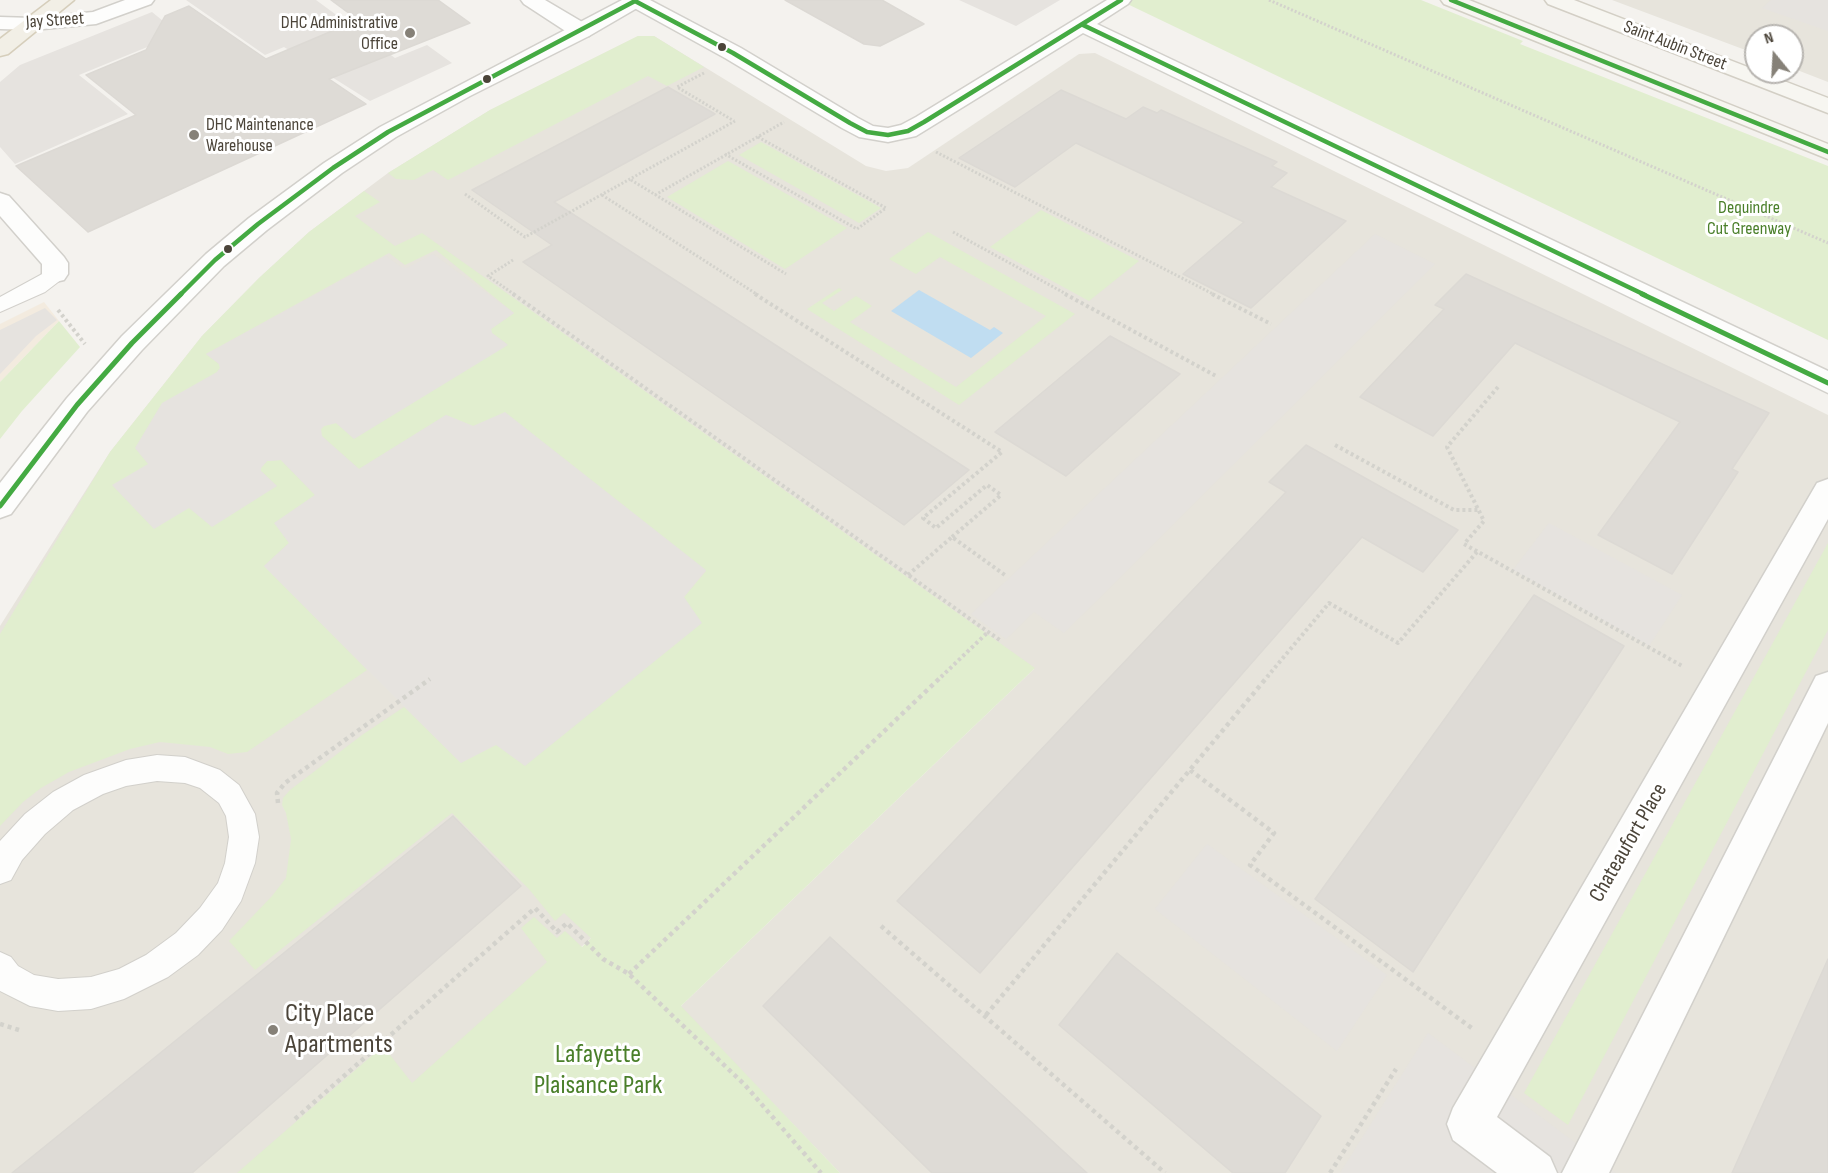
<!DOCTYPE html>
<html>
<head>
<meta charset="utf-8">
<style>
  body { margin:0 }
  #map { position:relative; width:1828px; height:1173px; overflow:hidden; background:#f4f2ee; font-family:"Sofia Sans Condensed",sans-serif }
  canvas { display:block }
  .north { position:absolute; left:1744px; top:24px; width:60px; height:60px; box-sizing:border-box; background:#fff; border:2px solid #b7b4b0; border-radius:50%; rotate:342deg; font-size:16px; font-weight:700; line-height:24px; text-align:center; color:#4b4439 }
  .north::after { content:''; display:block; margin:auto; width:21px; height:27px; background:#868178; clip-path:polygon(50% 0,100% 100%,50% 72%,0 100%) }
</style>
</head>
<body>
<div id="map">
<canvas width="1828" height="1173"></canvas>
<div class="north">N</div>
</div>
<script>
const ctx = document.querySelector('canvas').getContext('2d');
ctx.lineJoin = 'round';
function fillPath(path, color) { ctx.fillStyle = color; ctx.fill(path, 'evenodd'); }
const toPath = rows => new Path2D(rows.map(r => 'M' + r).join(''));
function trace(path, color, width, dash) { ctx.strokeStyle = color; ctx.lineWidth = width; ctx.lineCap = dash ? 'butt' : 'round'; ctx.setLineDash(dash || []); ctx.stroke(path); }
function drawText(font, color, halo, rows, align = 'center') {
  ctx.font = font + ' "Sofia Sans Condensed",sans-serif'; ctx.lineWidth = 6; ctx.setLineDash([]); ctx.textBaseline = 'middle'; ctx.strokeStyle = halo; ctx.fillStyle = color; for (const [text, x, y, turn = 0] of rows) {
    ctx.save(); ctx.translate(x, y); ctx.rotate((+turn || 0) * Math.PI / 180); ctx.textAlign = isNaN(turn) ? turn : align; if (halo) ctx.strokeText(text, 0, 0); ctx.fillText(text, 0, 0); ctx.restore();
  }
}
const residential = toPath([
  [1612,0,1828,0,1828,82,1792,68,1792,36,1756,36,1756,54],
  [638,36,654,36,866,166,886,171,908,168,1079,54,1095,53,1828,415,1828,1173,840,1173,680,1007,1034,669,955,613,328,1173,0,1173,0,626,110,452,202,336,259,278,309,232,388,173,490,110]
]);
const commercial = toPath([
  [44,302,59,321,0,382,0,324]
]);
const green = toPath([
  [1119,0,1421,0,1523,41,1520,44,1828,166,1828,340],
  [638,36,654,36,704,67,667,86,648,76,448,180,433,170,414,180,396,179,388,173,490,110],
  [761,142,881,208,859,223,739,155],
  [728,161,847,228,785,269,667,197],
  [364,191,380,202,355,216,395,246,422,233,1035,668,681,1006,840,1173,237,1173,383,1046,412,1083,547,962,521,928,534,917,557,938,565,931,582,947,591,938,564,913,555,921,528,888,452,813,255,970,229,941,272,896,286,878,291,839,286,813,282,805,283,798,290,790,362,735,404,707,461,763,684,597,706,571,473,426,446,415,359,469,321,436,321,429,324,426,336,423,355,438,507,344,492,333,491,329,514,313,436,250,405,265,389,253,206,354,219,364,220,368,217,372,189,508,277,486,261,471,261,468,267,461,281,460,315,495,275,523,289,543,264,566,367,670,247,752,228,754,210,747,160,742,130,749,69,772,41,788,23,802,0,826,0,634,110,452,202,336,259,278,309,232],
  [1041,210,1139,261,1089,301,990,247],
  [928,232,1075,314,959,405,807,309,839,288,842,290,822,303,834,311,856,296,872,306,850,322,956,387,1046,316,940,257,916,274,889,259],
  [59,321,80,347,22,411,0,439,0,382],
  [1828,543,1828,630,1568,1125,1524,1093]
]);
const parking = toPath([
  [186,0,316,0,395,58,427,45,452,63,370,101,284,47,265,55],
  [959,0,1060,0,1016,26],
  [1771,0,1828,0,1828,31,1762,8],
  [152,12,179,34,79,75,128,114,15,164,0,147,0,82,20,65],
  [1375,234,1435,264,1064,633,1034,612,1006,639,971,614],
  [433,254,514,313,491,329,492,333,508,345,354,439,336,423,324,426,321,429,322,436,359,469,446,415,473,426,505,412,706,570,684,597,702,623,525,766,496,745,461,763,264,566,289,543,274,523,315,495,281,460,267,461,261,468,261,471,277,486,212,527,189,508,154,529,112,485,148,464,135,448,162,403,217,372,220,368,219,364,206,354,386,256,401,267,407,268],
  [45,308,57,320,36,336,0,374,0,330],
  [1549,523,1682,595,1649,646,1513,570],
  [1207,844,1387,975,1337,1051,1155,909],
  [1428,1033,1616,1173,1340,1173]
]);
const water = toPath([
  [919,290,990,330,994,327,1003,333,971,358,891,311]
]);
const building = toPath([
  [331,0,438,0,470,23,329,79,366,104,88,232,16,166,136,115,86,75,146,50,165,16,189,6,266,59,358,20,331,0],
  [785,0,882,0,924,24,880,46,864,44,785,0],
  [668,87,715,114,554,202,969,470,904,525,523,262,552,245,472,190,668,87],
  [1061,90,1126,119,1143,107,1157,113,1161,110,1277,162,1272,166,1287,173,1271,187,1346,221,1251,308,1183,274,1244,222,1076,143,1015,187,959,158,1061,90],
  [1466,274,1769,413,1732,469,1738,472,1672,574,1598,535,1680,422,1515,343,1433,436,1360,397,1444,309,1435,305,1466,274],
  [1110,336,1180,374,1066,476,995,432,1110,336],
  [1306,445,1458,530,1423,572,1362,537,980,973,897,901,1286,492,1269,482,1306,445],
  [1534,595,1624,646,1413,972,1315,899,1534,595],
  [453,816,521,886,192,1173,12,1173,453,816],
  [830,937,1087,1173,932,1173,763,1006,830,937],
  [1117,953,1321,1116,1285,1173,1233,1173,1059,1025,1117,953],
  [1828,959,1828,1173,1732,1173,1828,959]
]);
const pathFar2 = toPath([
  [1269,0,1828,243],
  [704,73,677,87,734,121],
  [936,152,1215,295],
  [725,154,857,229,886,208,758,137],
  [631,180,786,274],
  [465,194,525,237,735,121],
  [602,195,758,295],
  [655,195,784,122],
  [953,232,1068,295],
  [513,260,488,276,515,295]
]);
const pathFar1 = toPath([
  [513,294,1001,641],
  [755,294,1002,452,923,518,936,528,987,485,1001,495,952,537],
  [1065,294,1216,376],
  [1212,294,1271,324],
  [58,310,85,344],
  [1498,387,1447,447,1484,521,1464,544,1684,667],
  [1335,445,1454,510,1478,510],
  [908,575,952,537,1005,575],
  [941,677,988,632],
  [1267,677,1329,603,1398,643,1477,552]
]);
const path = toPath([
  [1190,770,1274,833,1250,865,1473,1029],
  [278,803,277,793,285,783,430,679],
  [881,926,1165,1173],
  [629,974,942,676],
  [986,1015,1268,676],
  [0,1024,19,1030],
  [295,1119,535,908,557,932,567,923,603,959,629,974,745,1085,821,1173],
  [1330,1173,1396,1069]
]);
const service = toPath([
  [55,267,62,269,65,274,62,279,45,292,0,312,0,297,55,267],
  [157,755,185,757,220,770,239,785,255,814,259,837,255,863,241,901,222,930,198,955,168,977,124,999,91,1009,58,1011,30,1006,0,991,0,952,11,957,18,966,34,975,58,979,91,977,119,969,146,955,176,933,200,908,218,883,225,863,229,837,226,816,219,803,200,788,185,783,157,781,126,786,103,794,73,810,45,834,22,860,11,880,0,884,0,841,25,814,53,792,84,775,126,760,157,755]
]);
const minor = toPath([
  [125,0,154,0,151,4,96,24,33,30,0,29,0,17,33,18,93,12,125,0],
  [521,0,545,0,589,26,592,31,589,36,581,37,573,36,524,4,521,0],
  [624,0,650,0,741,48,858,118,873,126,888,128,901,125,916,117,1107,0,1131,0,1128,4,1097,24,1828,371,1828,393,1083,33,916,136,888,142,859,137,842,128,725,58,627,4,624,0],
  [0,193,9,196,64,257,68,263,68,274,64,280,55,282,46,280,42,274,42,264,0,216,0,193],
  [1828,479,1828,519,1497,1117,1550,1157,1557,1173,1497,1173,1453,1140,1447,1124,1453,1108,1817,483,1828,479],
  [1828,672,1828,723,1609,1173,1562,1173,1816,676,1828,672]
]);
const tertiary = toPath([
  [622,0,647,0,644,4,589,36,470,96,396,137,342,173,267,230,224,266,142,350,87,412,11,514,0,518,0,483,67,398,122,336,206,254,249,218,324,163,380,127,622,0]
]);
const secondary = toPath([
  [1441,0,1469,0,1828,144,1828,159,1444,4,1441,0],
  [1545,0,1574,0,1828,98,1828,113,1548,4,1545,0]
]);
const primary = toPath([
  [51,0,74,0,8,54,0,56,0,39,51,0]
]);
const bus1Far1 = toPath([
  [1451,0,1828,152],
  [635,1,733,53,850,123,867,132,888,135,908,131,924,122,1121,0],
  [1083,25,1645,295],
  [180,295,215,260,258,224,333,168,388,132,635,1]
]);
const bus1 = toPath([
  [1642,294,1828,383],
  [0,506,77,405,132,343,181,294]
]);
const markers = [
  [410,33,6,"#868178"],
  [722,47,5,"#4b4439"],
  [487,79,5,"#4b4439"],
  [194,135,6,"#868178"],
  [228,249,5,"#4b4439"],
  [273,1030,6,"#868178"]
];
const farStreetnames = [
  ["Jay Street",55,21,-4],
  ["Saint Aubin Street",1675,46,21]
];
const farPoinames = [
  ["DHC Administrative",398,23],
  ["Office",398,44],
  ["DHC Maintenance",206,125,"left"],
  ["Warehouse",206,146,"left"]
];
const farParknames = [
  ["Dequindre",1749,208],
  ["Cut Greenway",1749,229]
];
const streetNames = [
  ["Chateaufort Place",1629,843,-60]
];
const nearPoinames = [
  ["City Place",285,1014],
  ["Apartments",285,1045]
];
const nearParknames = [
  ["Lafayette",598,1055],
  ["Plaisance Park",598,1086]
];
fillPath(residential, '#e7e4dc');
fillPath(commercial, '#f3ebdf');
fillPath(green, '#e1eecf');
fillPath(parking, '#e6e3df');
fillPath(water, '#c0ddf1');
fillPath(building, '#dedbd6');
trace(building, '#dcd9d4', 1.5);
trace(service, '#d2d0cb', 2);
trace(minor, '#d2d0cb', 3);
trace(tertiary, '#d2d0cb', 3);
trace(secondary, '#d3cfc5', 3);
trace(primary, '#d6cebb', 3);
trace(pathFar2, '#d3d2cc', 3, [2, 2]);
trace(pathFar1, '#d3d2cc', 4, [3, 3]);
trace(path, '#d3d2cc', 4.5, [4, 4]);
fillPath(service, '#fdfdfc');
fillPath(minor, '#fdfdfc');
fillPath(tertiary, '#fdfdfc');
fillPath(secondary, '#f7f6f1');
fillPath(primary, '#f2efe6');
trace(bus1Far1, '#44aa42', 4.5);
trace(bus1, '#44aa42', 5);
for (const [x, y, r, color] of markers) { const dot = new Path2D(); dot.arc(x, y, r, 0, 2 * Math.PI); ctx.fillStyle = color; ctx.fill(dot); trace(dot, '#fff', 2); }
drawText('18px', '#4b4439', '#fff', farStreetnames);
drawText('18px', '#4b4439', '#fff', farPoinames, 'right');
drawText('18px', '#4a7f2a', '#fff', farParknames);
drawText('22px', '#4b4439', '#fff', streetNames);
drawText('27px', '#4b4439', '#fff', nearPoinames, 'left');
drawText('27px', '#4a7f2a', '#fff', nearParknames);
</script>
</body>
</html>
